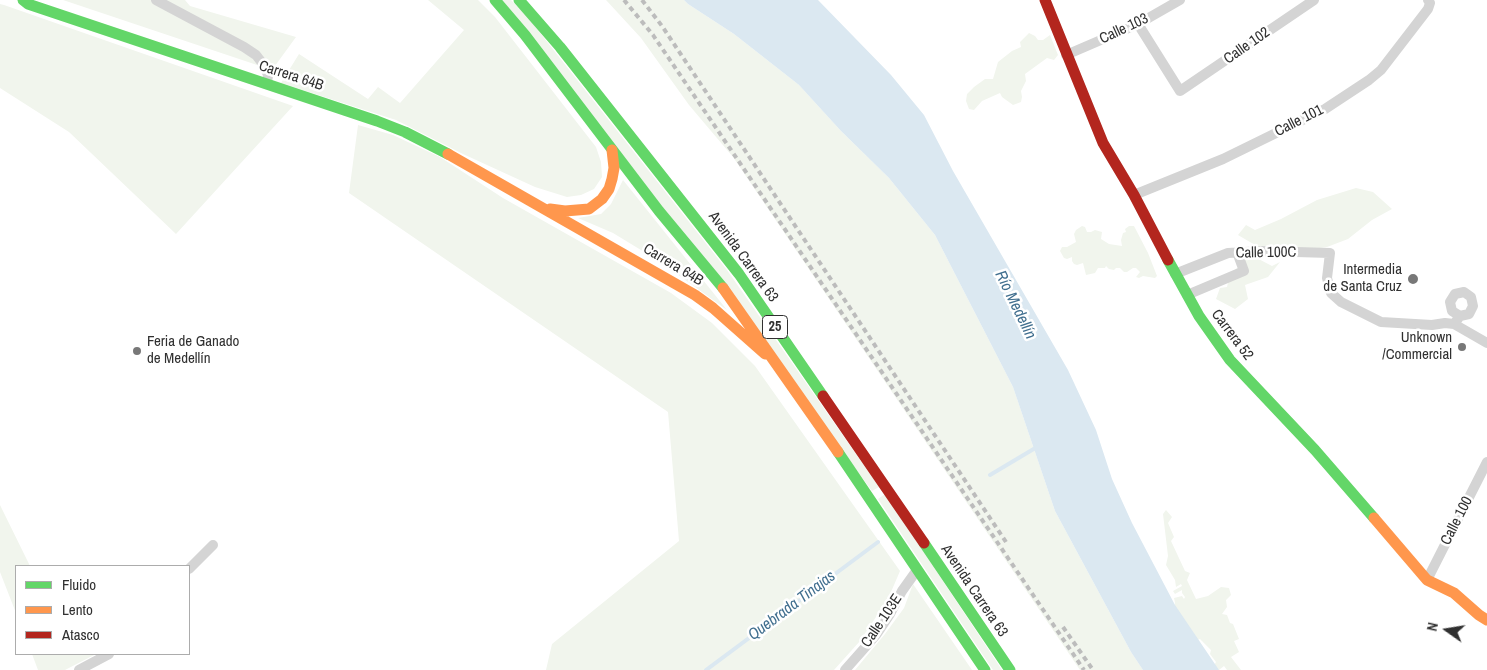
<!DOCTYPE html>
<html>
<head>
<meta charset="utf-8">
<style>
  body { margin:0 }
  #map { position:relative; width:1487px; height:670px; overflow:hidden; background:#fff; font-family:"Archivo Narrow",sans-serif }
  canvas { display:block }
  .legend { position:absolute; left:15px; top:565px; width:175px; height:90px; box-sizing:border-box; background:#fff; border:1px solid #acacac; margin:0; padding:6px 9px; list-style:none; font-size:15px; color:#303030 }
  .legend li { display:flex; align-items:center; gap:10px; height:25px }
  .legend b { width:25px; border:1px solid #acacac }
  .north { position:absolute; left:1422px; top:605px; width:50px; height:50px; -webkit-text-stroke:4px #fff; paint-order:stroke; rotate:283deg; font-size:14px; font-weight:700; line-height:20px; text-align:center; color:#303030 }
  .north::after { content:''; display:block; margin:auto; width:18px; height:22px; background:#303030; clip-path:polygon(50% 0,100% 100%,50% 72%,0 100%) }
</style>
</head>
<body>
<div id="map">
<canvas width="1487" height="670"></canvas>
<ul class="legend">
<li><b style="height:6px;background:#63d668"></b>Fluido</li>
<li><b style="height:6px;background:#ff974d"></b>Lento</li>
<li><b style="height:6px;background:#b3261e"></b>Atasco</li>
</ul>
<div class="north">N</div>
</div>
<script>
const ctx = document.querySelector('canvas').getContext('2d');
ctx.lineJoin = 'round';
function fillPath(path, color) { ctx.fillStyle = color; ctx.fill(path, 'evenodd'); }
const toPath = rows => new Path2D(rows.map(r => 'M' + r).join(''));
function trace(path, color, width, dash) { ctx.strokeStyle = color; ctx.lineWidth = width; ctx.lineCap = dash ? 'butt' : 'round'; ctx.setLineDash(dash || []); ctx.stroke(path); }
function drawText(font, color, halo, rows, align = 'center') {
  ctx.font = font + ' "Archivo Narrow",sans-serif'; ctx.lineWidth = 5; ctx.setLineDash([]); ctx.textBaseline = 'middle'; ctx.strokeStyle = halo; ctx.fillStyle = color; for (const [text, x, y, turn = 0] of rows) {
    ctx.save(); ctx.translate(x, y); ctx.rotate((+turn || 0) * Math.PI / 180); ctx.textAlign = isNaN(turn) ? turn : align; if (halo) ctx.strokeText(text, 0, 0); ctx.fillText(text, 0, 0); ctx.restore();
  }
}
const green = toPath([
  [63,0,185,0,190,6,296,37,272,70],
  [428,0,478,0,495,17,596,147,601,162,602,177,594,189,581,195,567,197,535,187,463,154,396,120,281,83,299,54,368,99,378,87,400,103,464,30],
  [501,0,511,0,526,15,727,270,879,487,872,491,636,172],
  [606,0,684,0,688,4,734,34,799,85,841,131,889,178,935,235,1013,387,1055,511,1131,652,1143,670,1080,670,733,157,689,105,641,38],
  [0,4,4,5,293,106,176,234,69,132,0,88],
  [1029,33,1035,36,1038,40,1043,40,1050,35,1058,55,1054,60,1047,58,1025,74,1026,81,1021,91,1022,97,1021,102,1013,105,1002,97,1000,93,982,101,974,110,969,109,966,101,967,94,974,87,985,79,993,79,998,62,1012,51,1021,47,1020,42],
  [358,125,393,135,440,157,503,198,671,293,712,323,755,366,900,571,888,599,860,641,834,670,546,670,552,644,679,541,668,412,349,193],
  [623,180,727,310,659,261,613,233,578,218,601,214,611,204],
  [1356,188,1373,192,1392,209,1372,220,1348,239,1327,247,1272,255,1238,235,1246,225,1255,230,1281,219,1317,200],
  [1082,226,1085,227,1087,232,1091,232,1095,230,1102,232,1101,239,1109,244,1122,246,1121,240,1123,233,1126,232,1125,229,1129,226,1134,226,1148,253,1157,276,1155,278,1143,276,1139,278,1136,277,1140,272,1136,268,1133,268,1127,272,1124,272,1120,268,1116,268,1114,270,1109,269,1106,266,1105,268,1098,268,1095,273,1086,275,1083,263,1077,265,1074,264,1072,261,1072,257,1067,259,1064,258,1060,251,1062,247,1067,247,1076,242,1074,234,1076,230],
  [1228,253,1249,254,1272,266,1280,262,1268,277,1245,285,1248,299,1235,309,1216,299,1220,288,1227,287,1230,274,1237,268,1244,267],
  [885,494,1002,670,993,670,878,499],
  [0,505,30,566,16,566,16,613,0,572],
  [1166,510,1172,517,1168,523,1174,537,1171,541,1185,571,1190,573,1187,580,1196,599,1208,596,1221,587,1229,588,1231,595,1226,600,1227,607,1222,614,1227,615,1230,623,1233,624,1239,639,1234,641,1239,652,1231,657,1241,670,1227,670,1224,666,1219,670,1212,669,1216,662,1210,654,1211,650,1200,639,1194,641,1173,616,1175,603,1174,598,1182,596,1184,599,1185,597,1182,593,1182,590,1175,594,1173,591,1182,586,1181,584,1176,587,1175,580,1166,565,1168,556,1163,514],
  [913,584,972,670,855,670,885,634,904,608],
  [32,654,96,654,65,670,38,670]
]);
const water = toPath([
  [684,0,818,0,891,75,924,115,953,171,1068,370,1096,430,1112,479,1132,523,1175,605,1219,670,1143,670,1131,652,1055,511,1013,387,935,235,889,178,841,131,799,85,734,34,688,4]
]);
const stream = toPath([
  [990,475,1037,447],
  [706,670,878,542]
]);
const street = toPath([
  [156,0,244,47,256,55,263,64,268,75,267,84],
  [1138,24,1180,91,1314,0],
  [1066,55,1138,24,1180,0],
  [1134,195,1223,159,1325,109,1369,80,1381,70,1428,9,1430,3,1428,0],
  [1175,274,1228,253,1262,251,1330,253,1327,278,1331,293,1341,302,1381,322,1432,325,1445,323,1454,324,1487,343],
  [1187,295,1244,271,1237,252],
  [1454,324,1460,316,1469,314,1473,306,1471,297,1464,292,1455,294,1450,302,1452,311,1460,316],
  [189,569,213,545],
  [1427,580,1487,462],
  [79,670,109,654],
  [845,670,876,635,890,614,902,591,917,570]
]);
const fast = toPath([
  [23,0,28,4,377,121,405,132,448,154],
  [495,0,525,35,659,211,723,288],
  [519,0,560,47,739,274,823,396],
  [1168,260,1199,316,1230,360,1315,450,1374,518],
  [838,452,985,670],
  [924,543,1010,670]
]);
const slow = toPath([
  [448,154,695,295,713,308,765,354],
  [550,209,565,211,589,209,602,199,609,189,612,179,614,168,612,150],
  [723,288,838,452],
  [1374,518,1427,580,1454,593,1479,615,1487,620]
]);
const jam = toPath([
  [1045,0,1103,143,1134,195,1168,260],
  [823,396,924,543]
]);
const rail = toPath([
  [624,0,653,35,1084,670],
  [642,0,662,26,1006,542],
  [1063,627,1093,670]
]);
const markers = [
  [1413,279,6,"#787878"],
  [1462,347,5,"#787878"],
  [137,351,5,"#787878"]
];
const shields = [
  [775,327,25]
];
const shieldNames = [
  ["25",775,327]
];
const streetNames = [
  ["Calle 103",1124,29,-25],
  ["Calle 102",1247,46,-35],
  ["Carrera 64B",291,76,18],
  ["Calle 101",1299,121,-27],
  ["Calle 100C",1266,253,-1],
  ["Avenida Carrera 63",743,257,54],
  ["Carrera 64B",673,265,31],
  ["Carrera 52",1232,335,53],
  ["Calle 100",1457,521,-63],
  ["Avenida Carrera 63",974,591,56],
  ["Calle 103E",882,621,-56]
];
const poiNames = [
  ["Intermedia",1402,270],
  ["de Santa Cruz",1402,287],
  ["Unknown",1452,338],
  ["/Commercial",1452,355],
  ["Feria de Ganado",147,342,"left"],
  ["de Medellín",147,359,"left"]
];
const waterNames = [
  ["Río Medellín",1015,305,64],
  ["Quebrada Tinajas",792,606,-37]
];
fillPath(green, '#f1f5ed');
fillPath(water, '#dbe8f1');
trace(stream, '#dbe8f1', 4);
trace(street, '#d4d4d4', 10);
trace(fast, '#63d668', 11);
trace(slow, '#ff974d', 11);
trace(jam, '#b3261e', 11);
trace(rail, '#bcbcbc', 4, [5, 4]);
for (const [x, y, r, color] of markers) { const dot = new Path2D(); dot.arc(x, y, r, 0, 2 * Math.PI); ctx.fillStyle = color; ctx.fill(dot); trace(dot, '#fff', 2); }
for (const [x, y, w] of shields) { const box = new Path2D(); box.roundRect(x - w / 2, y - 11.5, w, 23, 4); ctx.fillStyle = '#fff'; ctx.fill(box); trace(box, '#303030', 1); }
drawText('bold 14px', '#303030', null, shieldNames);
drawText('15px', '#303030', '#fff', streetNames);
drawText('15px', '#303030', '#fff', poiNames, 'right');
drawText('italic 16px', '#416f8f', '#fff', waterNames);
</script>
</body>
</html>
